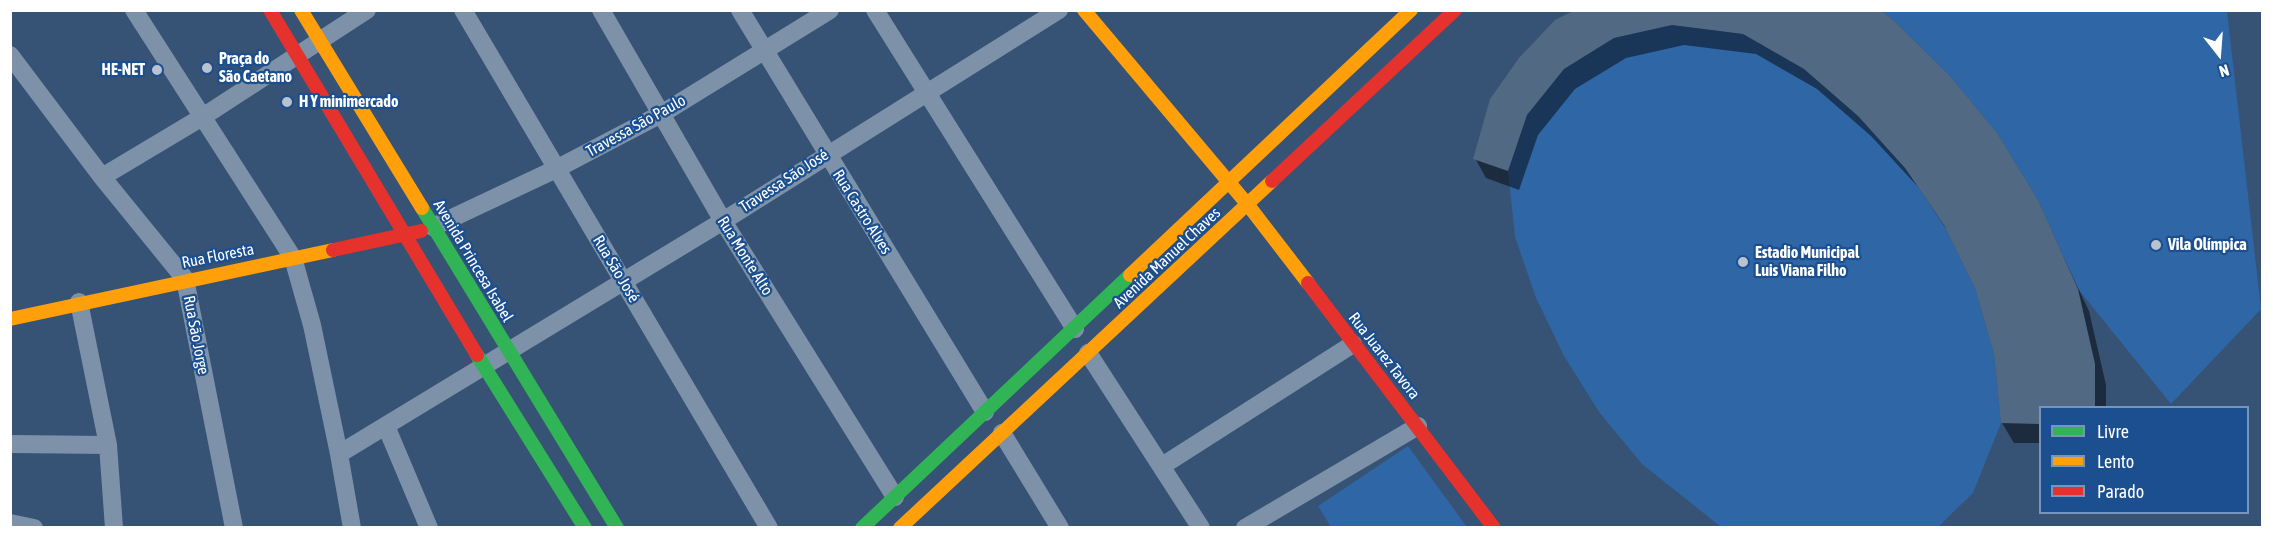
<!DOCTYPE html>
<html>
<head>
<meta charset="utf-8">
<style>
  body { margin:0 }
  #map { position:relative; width:2273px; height:538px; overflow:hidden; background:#365274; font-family:"Asap Condensed",sans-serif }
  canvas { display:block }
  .frame { position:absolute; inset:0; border:12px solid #fff; pointer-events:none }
  .legend { position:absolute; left:2039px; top:406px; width:210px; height:108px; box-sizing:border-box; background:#1b4f8f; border:2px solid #7695bc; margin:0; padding:8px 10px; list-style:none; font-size:18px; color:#fff }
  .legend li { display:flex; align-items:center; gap:12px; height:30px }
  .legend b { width:30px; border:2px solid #7695bc }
  .north { position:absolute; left:2189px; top:24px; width:60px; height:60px; -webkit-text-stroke:4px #1b4f8f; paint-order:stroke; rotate:163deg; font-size:16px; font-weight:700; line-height:24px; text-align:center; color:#fff }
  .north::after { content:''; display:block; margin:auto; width:21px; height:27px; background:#fff; clip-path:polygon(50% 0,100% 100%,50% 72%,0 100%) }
</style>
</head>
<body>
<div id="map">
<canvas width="2273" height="538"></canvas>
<div class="frame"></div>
<ul class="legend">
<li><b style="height:8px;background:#30b455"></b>Livre</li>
<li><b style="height:8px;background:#ff9f0a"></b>Lento</li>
<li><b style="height:8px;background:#e5322d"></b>Parado</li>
</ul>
<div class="north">N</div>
</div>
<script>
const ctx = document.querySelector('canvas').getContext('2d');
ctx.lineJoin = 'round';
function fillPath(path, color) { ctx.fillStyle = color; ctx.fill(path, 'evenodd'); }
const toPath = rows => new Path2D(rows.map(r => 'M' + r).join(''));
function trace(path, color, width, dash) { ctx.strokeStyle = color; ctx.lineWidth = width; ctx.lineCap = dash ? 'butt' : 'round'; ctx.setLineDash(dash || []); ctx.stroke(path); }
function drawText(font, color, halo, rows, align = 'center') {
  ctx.font = font + ' "Asap Condensed",sans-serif'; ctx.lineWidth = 4.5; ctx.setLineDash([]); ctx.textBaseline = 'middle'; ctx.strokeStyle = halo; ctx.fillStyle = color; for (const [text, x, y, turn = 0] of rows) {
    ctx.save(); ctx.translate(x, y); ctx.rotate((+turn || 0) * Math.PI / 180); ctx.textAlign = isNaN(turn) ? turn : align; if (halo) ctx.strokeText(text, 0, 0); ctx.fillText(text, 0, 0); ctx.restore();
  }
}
const green = toPath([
  [1879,11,2227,11,2261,309,2171,404,2078,289,2038,200,1997,133,1949,75,1891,18],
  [1672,25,1743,34,1804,69,1858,116,1905,168,1944,225,1975,288,1994,354,2001,423,1973,493,1938,527,1721,527,1642,464,1599,412,1564,356,1536,298,1515,237,1508,171,1527,115,1564,69,1614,38],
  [1408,446,1467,527,1331,527,1318,506]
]);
const shadow = toPath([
  [1578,10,1876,10,2037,201,2089,311,2106,385,2106,408,2040,408,2040,443,2014,443,2002,423,1996,354,1976,287,1951,236,1919,188,1871,136,1817,89,1756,54,1684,45,1626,58,1575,89,1538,135,1519,190,1486,178,1475,158]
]);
const building = toPath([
  [1575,10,1879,10,1891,18,1949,75,1997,133,2038,200,2078,289,2095,364,2095,408,2040,408,2040,424,2001,423,1994,354,1975,288,1944,225,1905,168,1858,116,1804,69,1743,34,1672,25,1614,38,1564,69,1527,115,1508,171,1473,159,1490,99,1519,58,1555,20]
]);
const street = toPath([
  [134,10,293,258,312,325,339,454],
  [463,10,769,528],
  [601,10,723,221,895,497],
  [740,10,985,412],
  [875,10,1075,329],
  [10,55,102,177,185,279,234,528],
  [102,177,204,116,367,10],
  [433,227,556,169,663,113,830,10],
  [79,302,108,445,114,528],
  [1088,353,1201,528],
  [386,426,429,528],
  [1002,433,1060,528],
  [10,444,108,445],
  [1162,466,1353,344],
  [10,523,34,528],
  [352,528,339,454,723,221,1059,10],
  [1245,528,1418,426]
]);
const fast = toPath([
  [422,208,617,528],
  [477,355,585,528],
  [862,528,1130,275]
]);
const slow = toPath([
  [301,10,422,208],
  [1084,10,1248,205,1308,283],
  [1130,275,1411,10],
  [10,319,333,250],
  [900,528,1272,181]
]);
const jam = toPath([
  [270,10,477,355],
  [1272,181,1455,10],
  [333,250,421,231],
  [1308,283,1494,528]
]);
const markers = [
  [207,68,6,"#b9c2ce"],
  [157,70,6,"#b9c2ce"],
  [287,102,6,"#b9c2ce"],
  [2156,245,6,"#b9c2ce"],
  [1743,262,6,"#b9c2ce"]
];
const poiNames = [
  ["Praça do",219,59],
  ["São Caetano",219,77],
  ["HE-NET",145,70,"right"],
  ["H Y minimercado",299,102],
  ["Vila Olímpica",2168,245],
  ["Estadio Municipal",1755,253],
  ["Luis Viana Filho",1755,271]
];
const streetNames = [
  ["Travessa São Paulo",636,126,-29],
  ["Travessa São José",784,181,-33],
  ["Rua Castro Alves",862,212,58],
  ["Rua Floresta",218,256,-11],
  ["Rua Monte Alto",745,256,58],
  ["Avenida Manuel Chaves",1167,258,-43],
  ["Avenida Princesa Isabel",473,261,59],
  ["Rua São José",616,269,59],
  ["Rua São Jorge",196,335,79],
  ["Rua Juarez Tavora",1384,356,52]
];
fillPath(green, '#2f66a5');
fillPath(shadow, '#0007');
fillPath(building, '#526984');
trace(street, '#7d92a8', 18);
trace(fast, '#30b455', 14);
trace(slow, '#ff9f0a', 14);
trace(jam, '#e5322d', 14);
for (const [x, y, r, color] of markers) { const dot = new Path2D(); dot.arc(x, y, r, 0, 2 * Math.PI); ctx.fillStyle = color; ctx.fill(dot); trace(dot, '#1b4f8f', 2); }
drawText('bold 16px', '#fff', '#1b4f8f', poiNames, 'left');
drawText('16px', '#fff', '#1b4f8f', streetNames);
</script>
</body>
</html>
